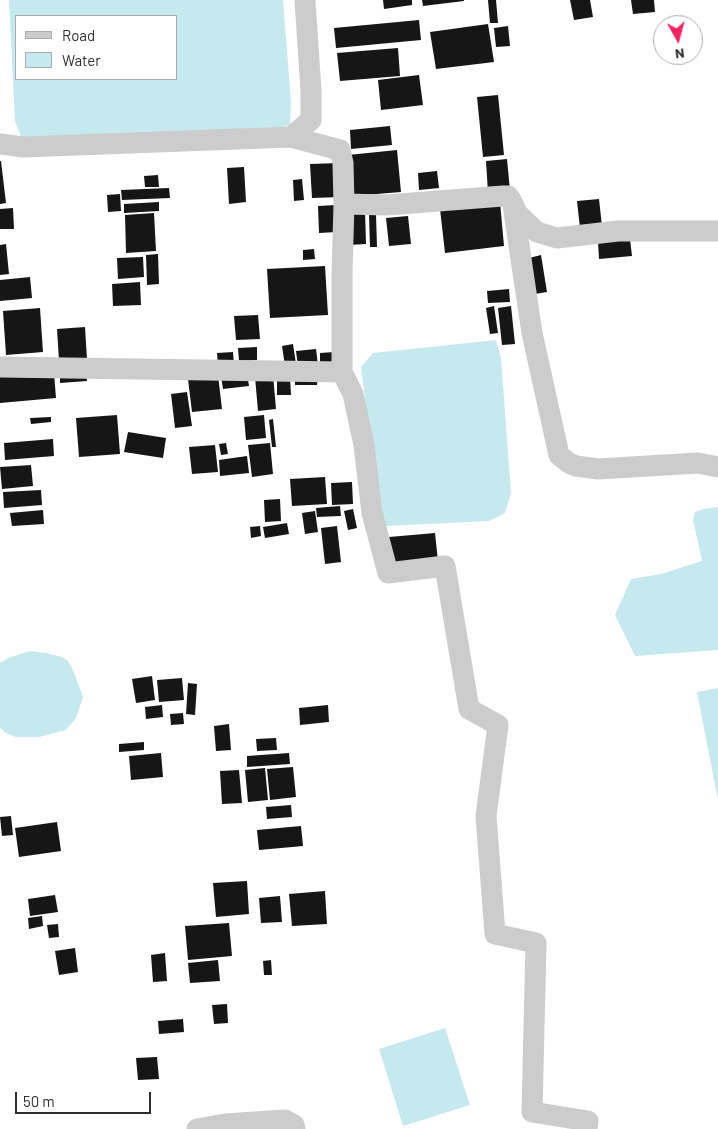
<!DOCTYPE html>
<html>
<head>
<meta charset="utf-8">
<style>
  body { margin:0 }
  #map { position:relative; width:718px; height:1129px; overflow:hidden; background:#fff; font-family:Barlow,sans-serif }
  canvas { display:block }
  .legend { position:absolute; left:15px; top:15px; width:162px; height:65px; box-sizing:border-box; background:#fff; border:1px solid #acacac; margin:0; padding:6px 9px; list-style:none; font-size:15px; color:#2f2f2f }
  .legend li { display:flex; align-items:center; gap:10px; height:25px }
  .legend b { width:25px; border:1px solid #acacac }
  .north { position:absolute; left:653px; top:15px; width:50px; height:50px; box-sizing:border-box; background:#fff; border:1px solid #acacac; border-radius:50%; rotate:173deg; font-size:14px; font-weight:700; line-height:20px; text-align:center; color:#2f2f2f }
  .north::after { content:''; display:block; margin:auto; width:18px; height:22px; background:#f52360; clip-path:polygon(50% 0,100% 100%,50% 72%,0 100%) }
  .scale { position:absolute; left:15px; top:1092px; width:136px; height:22px; box-sizing:border-box; border:2px solid #2f2f2f; border-top:0; padding-left:6px; font-size:15px; line-height:18px; white-space:nowrap; color:#2f2f2f; -webkit-text-stroke:4px #fff; paint-order:stroke }
</style>
</head>
<body>
<div id="map">
<canvas width="718" height="1129"></canvas>
<ul class="legend">
<li><b style="height:6px;background:#ccc"></b>Road</li>
<li><b style="height:14px;background:#c6e8ef"></b>Water</li>
</ul>
<div class="north">N</div>
<div class="scale">50 m</div>
</div>
<script>
const ctx = document.querySelector('canvas').getContext('2d');
ctx.lineJoin = 'round';
function fillPath(path, color) { ctx.fillStyle = color; ctx.fill(path, 'evenodd'); }
const toPath = rows => new Path2D(rows.map(r => 'M' + r).join(''));
function trace(path, color, width, dash) { ctx.strokeStyle = color; ctx.lineWidth = width; ctx.lineCap = dash ? 'butt' : 'round'; ctx.setLineDash(dash || []); ctx.stroke(path); }
const water = toPath([
  [9,0,283,0,291,102,290,125,281,127,22,139,15,121],
  [16,16,176,16,176,79,16,79],
  [496,340,501,358,511,493,505,513,489,521,386,526,380,519,361,367,373,353],
  [718,507,718,650,635,656,615,615,631,579,661,574,702,561,693,520,695,512,703,509],
  [30,651,46,653,62,657,68,661,73,670,83,697,76,718,66,730,39,737,16,737,6,733,0,728,0,663,8,658],
  [718,688,718,800,697,692],
  [445,1028,470,1105,403,1126,379,1049]
]);
const building = toPath([
  [383,0,412,0,412,5,384,9],
  [422,0,464,0,464,1,423,6],
  [488,0,496,0,498,23,490,23],
  [570,0,590,0,593,17,574,20],
  [631,0,654,0,655,12,633,14],
  [419,20,421,40,336,48,334,28],
  [488,24,494,62,436,69,430,32],
  [508,26,510,46,496,47,494,28],
  [398,48,400,76,340,81,337,53],
  [419,75,423,105,381,110,378,80],
  [498,95,504,155,483,157,477,97],
  [390,126,392,145,351,149,350,130],
  [397,150,401,192,352,196,348,155],
  [507,159,510,191,488,193,486,161],
  [0,161,1,161,6,203,0,204],
  [339,163,341,197,312,198,310,164],
  [244,167,246,202,229,204,227,168],
  [437,171,439,188,419,190,418,173],
  [158,175,159,187,145,187,144,176],
  [302,179,304,200,294,201,293,180],
  [169,188,170,198,122,200,121,190],
  [120,194,121,211,108,212,107,195],
  [599,199,602,226,580,228,577,201],
  [159,202,159,211,124,213,124,204],
  [500,202,504,246,445,253,440,209],
  [336,205,337,232,319,233,318,206],
  [13,208,14,229,0,229,0,209],
  [347,210,365,210,366,244,348,245],
  [154,213,156,251,126,253,125,215],
  [369,215,376,215,377,247,370,247],
  [408,216,411,244,389,246,386,218],
  [630,239,632,256,599,259,598,242],
  [6,244,9,274,0,275,0,245],
  [314,249,315,259,303,260,303,250],
  [158,254,159,284,147,285,146,255],
  [541,255,547,292,535,294,529,258],
  [143,257,144,277,118,279,117,258],
  [325,266,328,315,270,318,267,269],
  [30,277,32,298,0,301,0,280],
  [140,282,141,305,113,306,112,284],
  [509,289,510,302,488,303,487,291],
  [494,306,498,333,490,334,486,308],
  [511,306,515,344,502,345,498,308],
  [40,308,43,352,6,355,3,311],
  [258,315,260,339,236,340,234,316],
  [85,327,87,359,59,361,57,329],
  [293,344,296,364,285,366,282,346],
  [257,347,257,360,239,361,238,348],
  [316,349,318,365,298,366,296,351],
  [233,352,234,365,218,366,217,353],
  [334,352,335,364,320,364,320,353],
  [86,370,87,381,60,383,60,372],
  [54,373,56,398,0,403,0,377],
  [247,373,249,386,223,389,221,376],
  [218,375,222,409,192,412,188,379],
  [273,375,276,409,258,411,255,377],
  [295,375,318,376,317,385,295,385],
  [277,376,290,376,291,395,277,395],
  [187,392,192,426,175,428,171,394],
  [117,415,120,454,79,457,76,418],
  [264,415,266,438,246,440,244,417],
  [51,417,51,422,31,424,30,418],
  [273,419,276,447,272,447,269,420],
  [128,432,166,438,163,458,124,452],
  [53,439,54,456,5,460,4,443],
  [226,443,228,454,221,455,219,444],
  [270,443,273,474,252,477,248,445],
  [215,445,218,472,192,474,189,447],
  [247,456,249,473,220,476,219,460],
  [31,465,33,486,2,489,0,467],
  [325,477,327,504,292,506,290,479],
  [352,482,353,504,332,505,331,483],
  [41,490,42,505,4,508,3,492],
  [280,499,281,521,265,522,264,500],
  [340,506,341,516,317,517,316,508],
  [353,509,357,528,348,530,344,511],
  [43,510,44,524,12,526,10,513],
  [315,511,318,532,305,534,302,513],
  [287,523,289,534,265,538,263,527],
  [260,526,261,536,251,538,250,527],
  [337,526,341,562,325,564,321,528],
  [435,533,438,561,392,565,389,537],
  [152,676,155,700,136,703,132,679],
  [182,678,184,700,159,702,157,680],
  [188,683,197,684,195,715,186,714],
  [162,705,163,717,146,719,145,707],
  [328,705,329,722,300,725,299,708],
  [183,713,184,724,171,725,170,714],
  [229,724,231,750,216,751,214,726],
  [276,738,277,750,257,751,256,739],
  [144,742,144,750,119,752,119,744],
  [161,753,163,777,131,780,129,756],
  [289,753,290,764,247,767,247,756],
  [293,767,296,797,270,800,267,769],
  [265,768,268,800,248,802,245,770],
  [239,770,242,803,222,804,220,771],
  [291,805,292,817,267,819,266,807],
  [11,816,13,835,2,836,0,817],
  [57,822,61,851,19,857,15,828],
  [301,826,303,846,259,850,257,830],
  [247,881,249,914,216,917,213,883],
  [325,891,327,924,292,926,289,894],
  [55,895,58,912,30,916,28,899],
  [280,896,282,922,261,923,259,898],
  [42,916,43,926,29,929,28,918],
  [229,923,232,956,188,960,185,926],
  [58,924,59,937,49,938,47,925],
  [75,948,78,972,59,975,55,951],
  [165,953,167,981,153,982,151,955],
  [218,960,220,981,190,983,188,963],
  [271,960,272,975,264,975,263,961],
  [227,1004,228,1023,214,1024,212,1005],
  [183,1019,184,1032,159,1034,158,1021],
  [157,1057,159,1079,138,1080,136,1058]
]);
const street = toPath([
  [0,144,23,147,291,137,311,120,311,91,305,0],
  [344,204,387,205,503,196,508,196,511,200,517,213,537,232,557,238,618,231,718,231],
  [513,205,532,333,559,455,569,463,576,466,598,469,698,463,718,467],
  [0,367,342,372,342,273,344,204,343,163,340,150,291,137],
  [342,372,353,394,364,445,372,513,388,573,445,566,469,709,498,725,486,816,495,934,536,943,532,1112,588,1121,587,1129],
  [197,1129,225,1124,285,1120,294,1125,295,1129]
]);
fillPath(water, '#c6e8ef');
fillPath(building, '#161616');
trace(street, '#ccc', 21);
</script>
</body>
</html>
